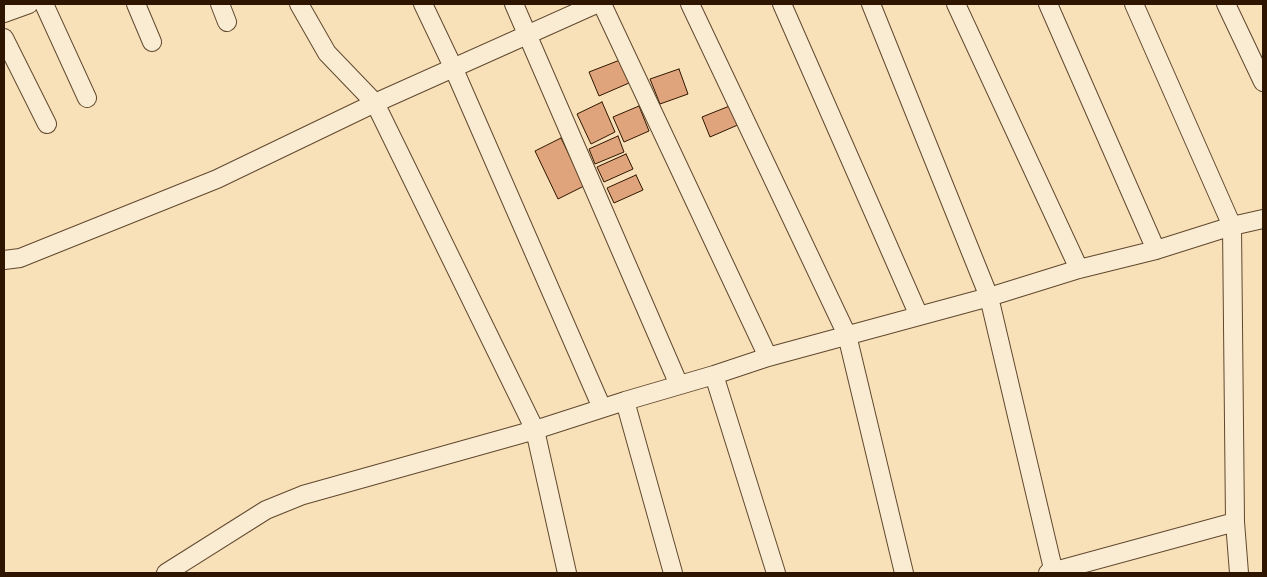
<!DOCTYPE html>
<html>
<head>
<meta charset="utf-8">
<style>
  body { margin:0 }
  #map { position:relative; width:1267px; height:577px; overflow:hidden; background:#f8e1b9; font-family:"IM FELL French Canon",serif }
  canvas { display:block }
  .frame { position:absolute; inset:0; border:5px solid #2e1500; pointer-events:none }
</style>
</head>
<body>
<div id="map">
<canvas width="1267" height="577"></canvas>
<div class="frame"></div>
</div>
<script>
const ctx = document.querySelector('canvas').getContext('2d');
ctx.lineJoin = 'round';
function fillPath(path, color) { ctx.fillStyle = color; ctx.fill(path, 'evenodd'); }
const toPath = rows => new Path2D(rows.map(r => 'M' + r).join(''));
function trace(path, color, width, dash) { ctx.strokeStyle = color; ctx.lineWidth = width; ctx.lineCap = dash ? 'butt' : 'round'; ctx.setLineDash(dash || []); ctx.stroke(path); }
const building = toPath([
  [620,60,629,83,599,96,589,72,620,60],
  [679,69,688,94,660,104,650,79,679,69],
  [602,102,615,132,591,144,577,114,602,102],
  [732,105,740,124,710,137,702,117,732,105],
  [639,106,649,131,624,142,613,117,639,106],
  [618,136,624,152,595,164,589,149,618,136],
  [561,138,584,186,558,199,535,151,561,138],
  [626,154,633,169,604,182,597,167,626,154],
  [636,175,643,190,614,203,607,188,636,175]
]);
const minor = toPath([
  [44,4,87,98],
  [136,4,152,42],
  [220,4,227,22],
  [299,4,327,53,375,103,535,430,567,573],
  [423,4,453,67,602,408],
  [514,4,679,385],
  [602,4,768,357],
  [690,4,847,335,904,573],
  [782,4,919,316],
  [871,4,989,297,1054,573],
  [956,4,1079,269],
  [1048,4,1156,250],
  [1134,4,1232,226,1235,522,1239,573],
  [1226,4,1263,82],
  [4,13,29,4],
  [4,38,47,124],
  [4,260,20,258,217,179,375,103,596,4],
  [714,375,776,573],
  [625,401,673,573],
  [166,573,266,510,303,495,535,430,625,401,714,375,768,357,989,297,1079,269,1156,250,1232,226,1263,219],
  [1048,573,1235,522]
]);
fillPath(building, '#e0a47d');
trace(building, '#2e1500', 1);
trace(minor, '#60482e', 20);
trace(minor, '#faecd2', 18);
</script>
</body>
</html>
